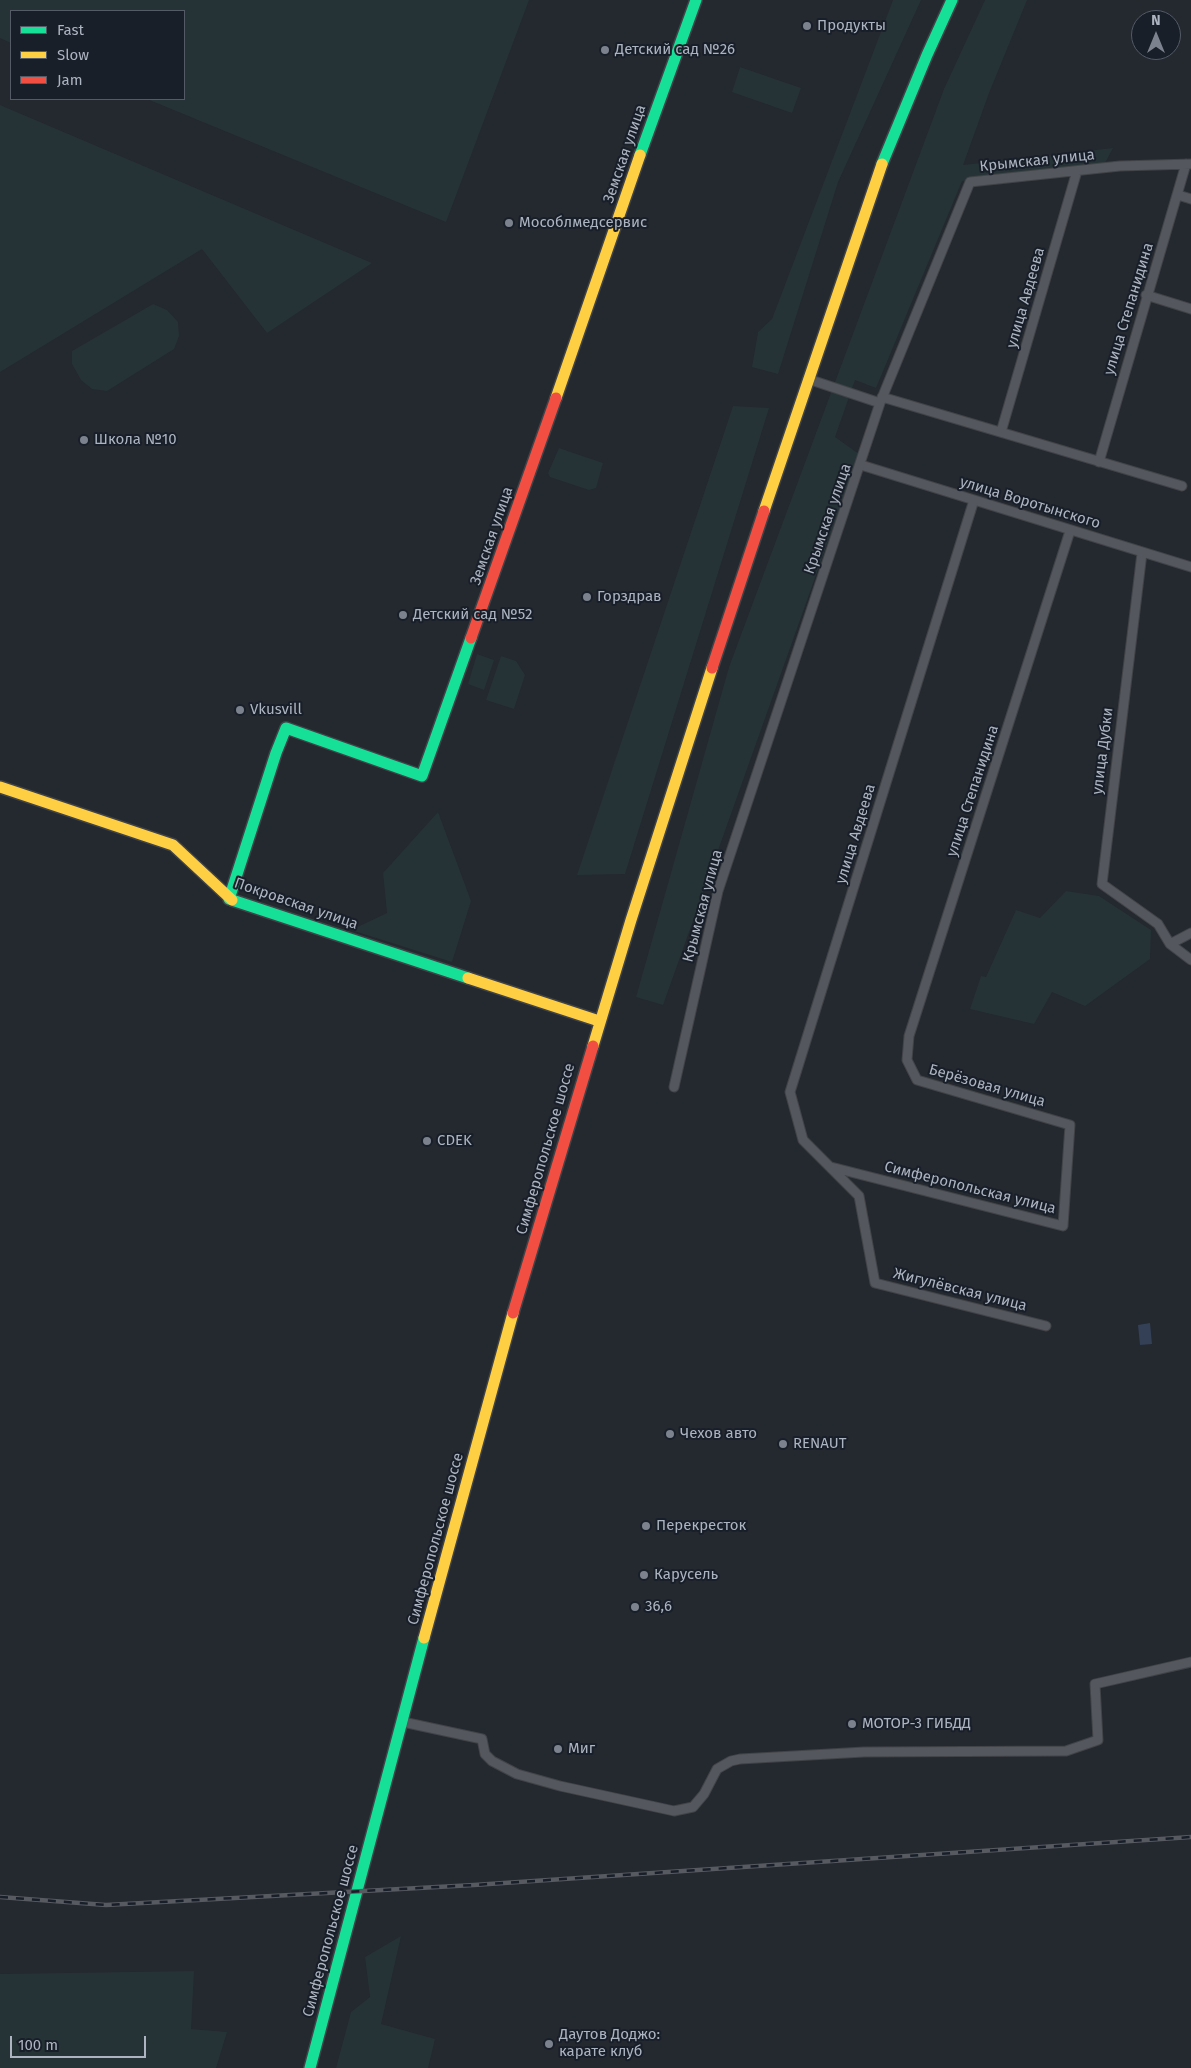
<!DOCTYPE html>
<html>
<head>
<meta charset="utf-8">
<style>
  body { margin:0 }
  #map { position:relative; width:1191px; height:2068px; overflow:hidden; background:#24282f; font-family:"Fira Sans",sans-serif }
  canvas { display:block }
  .legend { position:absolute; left:10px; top:10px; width:175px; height:90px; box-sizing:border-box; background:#191f29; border:1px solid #545b66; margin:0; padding:6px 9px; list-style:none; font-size:15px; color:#adb4c1 }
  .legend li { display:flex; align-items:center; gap:10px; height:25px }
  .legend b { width:25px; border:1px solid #545b66 }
  .north { position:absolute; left:1131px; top:10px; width:50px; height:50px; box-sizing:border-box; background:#191f29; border:1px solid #545b66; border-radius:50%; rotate:0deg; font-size:14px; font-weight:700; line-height:20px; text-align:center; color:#adb4c1 }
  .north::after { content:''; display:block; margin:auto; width:18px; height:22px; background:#7d838e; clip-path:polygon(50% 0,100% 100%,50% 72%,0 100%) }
  .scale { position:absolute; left:10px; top:2036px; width:136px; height:22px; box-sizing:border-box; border:2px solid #adb4c1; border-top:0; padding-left:6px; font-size:15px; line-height:18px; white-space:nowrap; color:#adb4c1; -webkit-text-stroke:4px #191f29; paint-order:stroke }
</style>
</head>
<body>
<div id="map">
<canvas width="1191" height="2068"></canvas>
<ul class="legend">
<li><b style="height:6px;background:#16e098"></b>Fast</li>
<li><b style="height:6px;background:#ffcf43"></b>Slow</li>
<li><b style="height:6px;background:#f24e42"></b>Jam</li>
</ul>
<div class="north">N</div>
<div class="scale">100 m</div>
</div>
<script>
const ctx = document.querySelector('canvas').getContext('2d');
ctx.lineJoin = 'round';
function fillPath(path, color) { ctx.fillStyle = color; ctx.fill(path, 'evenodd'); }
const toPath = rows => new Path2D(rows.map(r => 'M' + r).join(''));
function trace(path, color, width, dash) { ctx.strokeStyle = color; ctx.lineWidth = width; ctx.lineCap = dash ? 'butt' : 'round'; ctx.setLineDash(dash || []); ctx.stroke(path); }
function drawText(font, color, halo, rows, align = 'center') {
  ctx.font = font + ' "Fira Sans",sans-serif'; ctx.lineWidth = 4; ctx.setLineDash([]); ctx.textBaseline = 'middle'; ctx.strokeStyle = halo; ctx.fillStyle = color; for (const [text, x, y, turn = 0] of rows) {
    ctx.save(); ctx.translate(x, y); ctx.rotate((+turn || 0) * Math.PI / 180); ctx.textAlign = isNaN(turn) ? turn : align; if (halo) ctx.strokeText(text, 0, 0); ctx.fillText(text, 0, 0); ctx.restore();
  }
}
const green = toPath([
  [0,0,529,0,446,222,147,99,184,99,184,11,11,11,11,43,0,38],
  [893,0,921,0,838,182,778,374,752,367,758,332,772,319],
  [985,0,1027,0,989,93,963,165,1113,148,1105,163,962,181,876,388,855,380,835,437,859,454,663,1005,636,997,729,667,944,89],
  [740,67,801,88,792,113,732,92],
  [0,105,372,263,267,333,202,249,0,372],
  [153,304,167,310,178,322,179,336,174,349,107,391,92,389,81,380,72,364,72,351],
  [733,406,769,408,625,874,577,875],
  [559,448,603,463,596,488,589,490,550,477,548,473],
  [477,654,494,660,484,690,468,684],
  [501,656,516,661,525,675,514,709,486,700],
  [438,812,471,901,452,962,351,930,387,913,383,873],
  [1066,891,1099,896,1151,930,1150,959,1085,1006,1052,992,1034,1024,970,1009,981,976,986,977,1016,910,1040,918],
  [401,1936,381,2024,435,2039,428,2068,336,2068,351,2012,370,1997,365,1957],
  [194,1971,191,2029,227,2032,216,2068,0,2068,0,1974]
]);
const water = toPath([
  [1150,1323,1152,1344,1140,1345,1138,1325]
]);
const street = toPath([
  [1178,195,1191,199],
  [1146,295,1191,309],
  [808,379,880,403],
  [882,397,1182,486],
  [1001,432,1077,171],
  [1099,462,1186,164],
  [861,465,1191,567],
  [974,500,790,1092,803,1140,859,1196,875,1283,1046,1326],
  [1142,553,1102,884,1158,924,1170,944,1191,960],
  [1170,944,1191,933],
  [674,1087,718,891,880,403,970,182,1120,166,1191,164],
  [831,1167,1063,1226,1070,1125,917,1080,907,1060,909,1036,1070,531],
  [403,1722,482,1739,485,1754,492,1761,517,1774,560,1786,674,1811,693,1807,704,1794,717,1769,731,1761,740,1759,864,1752,1066,1751,1098,1740,1095,1684,1191,1662]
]);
const fast = toPath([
  [640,155,696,0],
  [882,164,927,55,952,0],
  [229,899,276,753,286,728,422,776,471,638],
  [232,900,468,978],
  [310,2068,424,1638]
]);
const slow = toPath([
  [556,398,640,155],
  [764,511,882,164],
  [0,787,173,845,232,900],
  [468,978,599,1021],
  [593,1046,631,920,712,668],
  [424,1638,513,1313]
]);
const jam = toPath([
  [471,638,556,398],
  [712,668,764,511],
  [513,1313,593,1046]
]);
const rail = toPath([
  [0,1897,106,1905,474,1885,1191,1837]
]);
const markers = [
  [807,26,5,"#7d838e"],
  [605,50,5,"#7d838e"],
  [509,223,5,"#7d838e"],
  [84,440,5,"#7d838e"],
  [587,597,5,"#7d838e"],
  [403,615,5,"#7d838e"],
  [240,710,5,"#7d838e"],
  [427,1141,5,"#7d838e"],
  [670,1434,5,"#7d838e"],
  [783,1444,5,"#7d838e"],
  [646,1526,5,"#7d838e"],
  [644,1575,5,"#7d838e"],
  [635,1607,5,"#7d838e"],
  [852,1724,5,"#7d838e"],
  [558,1749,5,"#7d838e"],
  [549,2044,5,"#7d838e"]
];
const poiNames = [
  ["Продукты",817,26],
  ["Детский сад №26",615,50],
  ["Мособлмедсервис",519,223],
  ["Школа №10",94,440],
  ["Горздрав",597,597],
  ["Детский сад №52",413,615],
  ["Vkusvill",250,710],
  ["CDEK",437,1141],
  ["Чехов авто",680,1434],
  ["RENAUT",793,1444],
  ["Перекресток",656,1526],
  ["Карусель",654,1575],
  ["36,6",645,1607],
  ["МОТОР-3 ГИБДД",862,1724],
  ["Миг",568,1749],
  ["Даутов Доджо:",559,2035],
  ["карате клуб",559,2052]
];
const streetNames = [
  ["Земская улица",625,154,-71],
  ["Крымская улица",1037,161,-6],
  ["улица Авдеева",1026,298,-74],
  ["улица Степанидина",1129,309,-73],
  ["улица Воротынского",1030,503,17],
  ["Крымская улица",828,519,-71],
  ["Земская улица",492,536,-71],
  ["улица Дубки",1103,751,-83],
  ["улица Степанидина",973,791,-72],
  ["улица Авдеева",856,834,-73],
  ["Покровская улица",296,904,19],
  ["Крымская улица",703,906,-75],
  ["Берёзовая улица",987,1086,16],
  ["Симферопольское шоссе",546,1149,-74],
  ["Симферопольская улица",970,1188,14],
  ["Жигулёвская улица",960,1290,14],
  ["Симферопольское шоссе",436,1539,-75],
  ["Симферопольское шоссе",331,1931,-75]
];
fillPath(green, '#253336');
fillPath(water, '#334056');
trace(street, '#404348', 11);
trace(fast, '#404348', 14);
trace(slow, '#404348', 14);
trace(jam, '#404348', 14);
trace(street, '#54575d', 9);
trace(fast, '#16e098', 11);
trace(slow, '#ffcf43', 11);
trace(jam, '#f24e42', 11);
trace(rail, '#575a61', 4.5);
trace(rail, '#191f29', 2.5, [8]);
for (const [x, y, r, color] of markers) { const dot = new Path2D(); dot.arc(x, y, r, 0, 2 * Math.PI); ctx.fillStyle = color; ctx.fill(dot); trace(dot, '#191f29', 2); }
drawText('15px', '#adb4c1', '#191f29', poiNames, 'left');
drawText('15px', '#adb4c1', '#191f29', streetNames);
</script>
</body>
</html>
